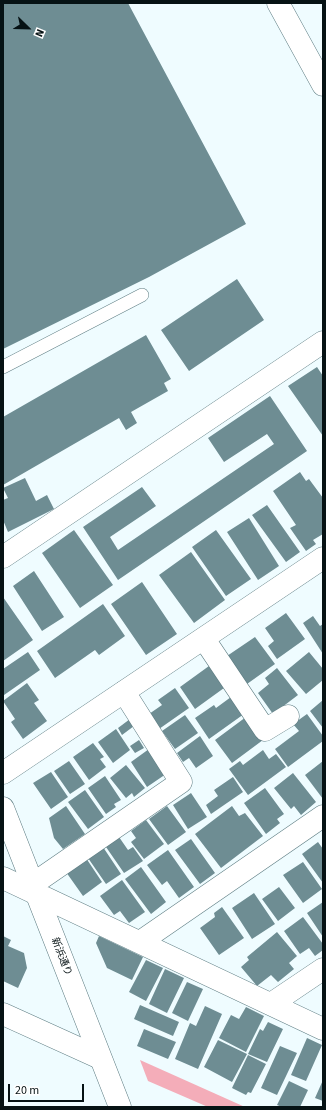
<!DOCTYPE html>
<html>
<head>
<meta charset="utf-8">
<style>
  body { margin:0 }
  #map { position:relative; width:326px; height:1110px; overflow:hidden; background:#effcff; font-family:"Source Sans 3",sans-serif }
  canvas { display:block }
  .frame { position:absolute; inset:0; border:4px solid #061214; pointer-events:none }
  .north { position:absolute; left:8px; top:8px; width:40px; height:40px; -webkit-text-stroke:3px #fff; paint-order:stroke; rotate:113deg; font-size:11px; font-weight:700; line-height:16px; text-align:center; color:#061214 }
  .north::after { content:''; display:block; margin:auto; width:14px; height:18px; background:#061214; clip-path:polygon(50% 0,100% 100%,50% 72%,0 100%) }
  .scale { position:absolute; left:8px; top:1084px; width:76px; height:18px; box-sizing:border-box; border:2px solid #061214; border-top:0; padding-left:5px; font-size:12px; line-height:14px; white-space:nowrap; color:#061214; -webkit-text-stroke:3px #fff; paint-order:stroke }
</style>
</head>
<body>
<div id="map">
<canvas width="326" height="1110"></canvas>
<div class="frame"></div>
<div class="north">N</div>
<div class="scale">20 m</div>
</div>
<script>
const ctx = document.querySelector('canvas').getContext('2d');
ctx.lineJoin = 'round';
function fillPath(path, color) { ctx.fillStyle = color; ctx.fill(path, 'evenodd'); }
const toPath = rows => new Path2D(rows.map(r => 'M' + r).join(''));
function trace(path, color, width, dash) { ctx.strokeStyle = color; ctx.lineWidth = width; ctx.lineCap = dash ? 'butt' : 'round'; ctx.setLineDash(dash || []); ctx.stroke(path); }
function drawText(font, color, halo, rows, align = 'center') {
  ctx.font = font + ' "Source Sans 3","Noto Sans JP",sans-serif'; ctx.lineWidth = 3.5; ctx.setLineDash([]); ctx.textBaseline = 'middle'; ctx.strokeStyle = halo; ctx.fillStyle = color; for (const [text, x, y, turn = 0] of rows) {
    ctx.save(); ctx.translate(x, y); ctx.rotate((+turn || 0) * Math.PI / 180); ctx.textAlign = isNaN(turn) ? turn : align; if (halo) ctx.strokeText(text, 0, 0); ctx.fillText(text, 0, 0); ctx.restore();
  }
}
const forest = toPath([
  [140,1060,245,1107,208,1107,148,1081]
]);
const building = toPath([
  [3,3,128,3,246,224,149,277,3,349],
  [237,279,264,320,189,371,161,330],
  [146,335,171,379,164,383,168,391,131,412,137,423,126,430,119,418,3,485,3,417],
  [317,367,323,376,323,436,288,386],
  [270,396,307,451,118,580,83,527,142,487,156,506,110,537,118,550,274,444,267,434,224,462,208,438],
  [300,472,306,481,309,479,323,498,323,534,313,540,316,544,306,551,290,528,296,525,273,491],
  [25,478,36,501,47,495,54,509,8,532,3,520,3,500,8,498,3,488],
  [267,505,300,552,286,562,252,515],
  [249,518,279,566,258,580,227,532],
  [74,530,113,585,80,608,42,553],
  [216,530,251,579,226,596,192,547],
  [191,552,225,600,194,623,159,575],
  [34,571,64,617,42,631,13,586],
  [142,582,177,634,146,655,111,604],
  [3,597,33,640,3,661],
  [103,604,125,636,99,655,95,650,55,678,37,651],
  [286,613,305,639,277,659,268,646,274,641,265,628],
  [313,616,320,626,323,624,323,654,303,623],
  [255,637,275,664,247,684,227,656],
  [28,652,40,670,4,695,3,669],
  [309,652,323,669,323,680,306,694,286,671],
  [209,666,224,688,195,709,180,687],
  [277,668,298,695,273,714,258,693,269,684,265,678],
  [27,683,39,700,34,703,47,721,23,739,11,722,15,719,3,701],
  [175,688,189,708,159,729,149,714,162,705,158,700],
  [231,697,244,714,209,739,195,718,214,705,216,708],
  [323,700,323,728,310,711],
  [307,714,323,736,323,741,288,767,275,749,299,731,293,724],
  [185,715,198,733,175,749,162,731],
  [246,717,263,740,232,763,215,740],
  [130,719,134,726,122,735,118,728],
  [116,729,130,750,113,763,98,742],
  [200,736,213,756,196,768,189,758,183,762,177,753],
  [139,740,144,748,135,753,130,746],
  [93,743,104,757,100,759,106,767,89,780,73,757],
  [149,749,166,774,147,787,131,762],
  [263,750,269,759,276,754,286,767,248,795,229,769,240,761,243,765],
  [69,761,85,784,70,794,54,771],
  [323,761,323,799,305,775],
  [126,765,145,788,134,797,132,793,126,798,110,778],
  [51,772,68,797,51,809,33,783],
  [293,773,316,802,301,815,294,806,291,809,274,788],
  [105,776,121,800,114,804,116,807,106,814,88,788],
  [233,777,243,792,211,814,206,805,218,796,214,790],
  [265,788,284,814,277,819,280,823,266,834,244,803],
  [85,790,104,817,88,829,68,802],
  [191,793,207,817,188,829,173,805],
  [66,806,85,834,63,849,54,838,49,818],
  [167,806,186,832,168,845,149,819],
  [232,806,239,816,245,813,263,836,221,868,195,834],
  [146,820,164,844,144,859,131,842,136,838,131,831],
  [119,837,128,850,133,847,143,861,124,873,106,847],
  [191,839,215,873,200,884,175,850],
  [318,842,323,849,323,883,302,854],
  [103,847,121,874,106,884,88,858],
  [168,850,194,887,179,898,167,881,162,885,147,865],
  [86,858,102,882,83,896,66,872],
  [303,862,322,889,303,903,283,875],
  [141,867,166,902,151,914,125,879],
  [122,880,145,912,129,923,120,911,114,915,100,896],
  [279,887,295,908,278,921,262,899],
  [254,893,275,924,252,939,232,908],
  [323,902,323,937,307,913],
  [222,907,244,938,219,955,200,928,215,917,214,913],
  [303,917,323,944,323,950,315,956,309,948,300,954,284,931],
  [277,932,297,956,289,963,294,969,278,982,271,975,257,986,241,967,249,960,247,957],
  [3,936,11,940,8,946,24,953,27,968,18,988,3,981],
  [99,936,143,957,132,980,107,968,96,943],
  [146,960,163,968,146,1001,129,992],
  [165,969,184,978,167,1013,149,1004],
  [187,982,203,989,188,1021,172,1013],
  [140,1005,179,1022,173,1036,134,1019],
  [205,1006,222,1014,198,1069,175,1059,190,1023,196,1026],
  [246,1007,264,1016,246,1052,219,1038,231,1015,239,1019],
  [268,1022,283,1029,267,1062,248,1054,260,1029,263,1031],
  [144,1029,176,1042,168,1059,137,1046],
  [307,1038,322,1045,306,1081,291,1075],
  [218,1040,247,1054,232,1082,204,1067],
  [280,1046,297,1053,277,1095,261,1088],
  [248,1055,266,1064,251,1093,248,1092,246,1095,232,1088],
  [323,1080,323,1101,315,1098],
  [289,1081,308,1090,300,1107,282,1107,277,1105]
]);
const service = toPath([
  [3,367,142,295]
]);
const minor = toPath([
  [278,3,323,85],
  [3,557,323,342],
  [204,639,265,730,288,716],
  [3,878,323,1029],
  [33,884,181,782,124,692],
  [140,942,323,816],
  [271,1004,323,969],
  [3,1014,100,1058]
]);
const tertiary = toPath([
  [3,773,323,558],
  [3,808,120,1107]
]);
const streetNames = [
  ["新浜通り",61,957,69]
];
fillPath(forest, '#f4adb9');
fillPath(building, '#6e8d93');
trace(service, '#5e7d83', 14);
trace(minor, '#5e7d83', 23);
trace(tertiary, '#5e7d83', 23);
trace(service, '#fff', 13);
trace(minor, '#fff', 22);
trace(tertiary, '#fff', 22);
drawText('10px', '#061214', '#fff', streetNames);
</script>
</body>
</html>
